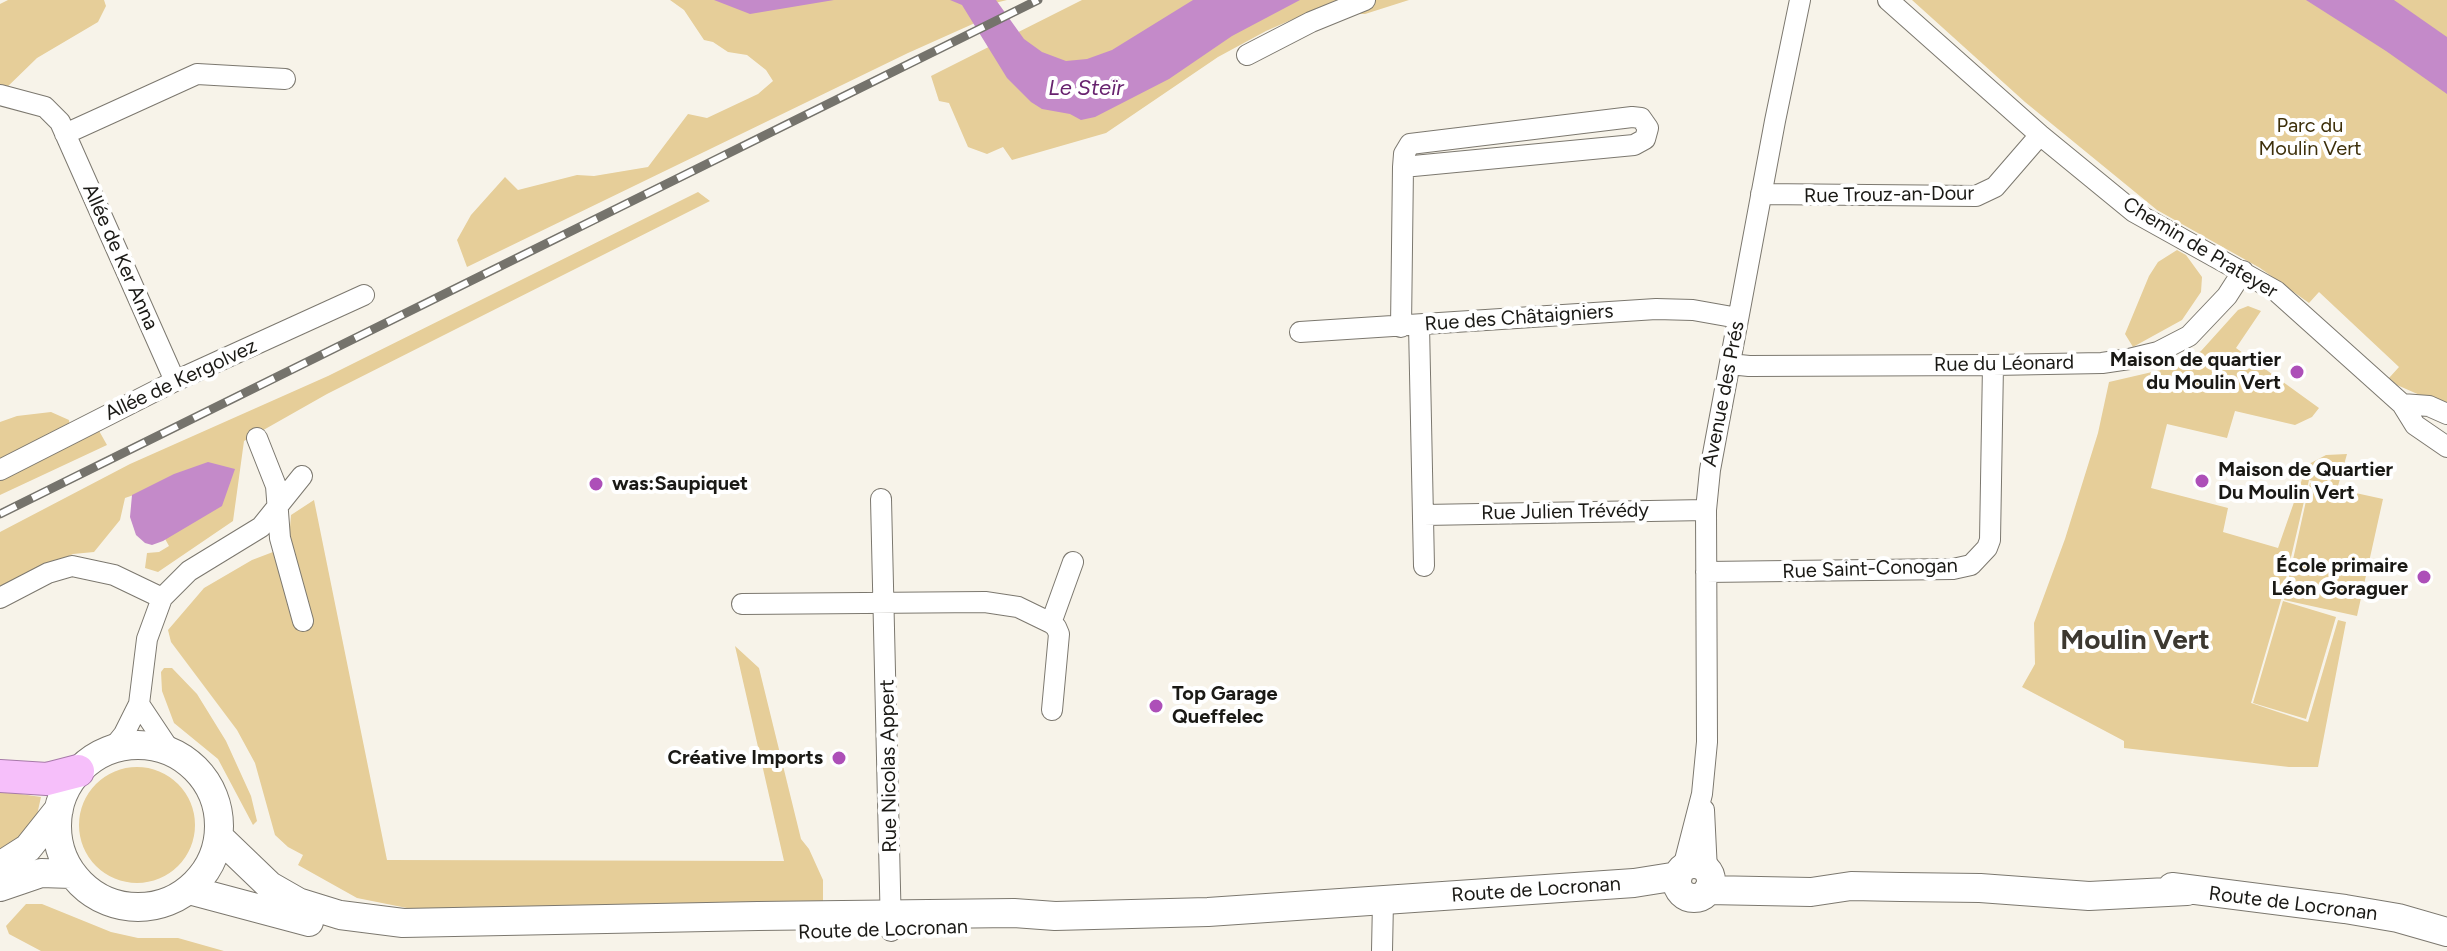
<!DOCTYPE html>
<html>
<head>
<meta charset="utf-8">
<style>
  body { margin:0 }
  canvas { display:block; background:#f7f3e9 }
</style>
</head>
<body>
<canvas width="2447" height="951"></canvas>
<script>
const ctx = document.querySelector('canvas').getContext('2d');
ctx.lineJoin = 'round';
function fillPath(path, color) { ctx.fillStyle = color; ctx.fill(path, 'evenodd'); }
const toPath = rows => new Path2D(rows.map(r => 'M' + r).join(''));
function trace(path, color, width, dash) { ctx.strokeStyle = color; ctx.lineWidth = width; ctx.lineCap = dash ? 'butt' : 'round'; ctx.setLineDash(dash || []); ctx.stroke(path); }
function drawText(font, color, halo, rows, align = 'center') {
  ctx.font = font + ' Figtree,sans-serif'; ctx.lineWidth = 8; ctx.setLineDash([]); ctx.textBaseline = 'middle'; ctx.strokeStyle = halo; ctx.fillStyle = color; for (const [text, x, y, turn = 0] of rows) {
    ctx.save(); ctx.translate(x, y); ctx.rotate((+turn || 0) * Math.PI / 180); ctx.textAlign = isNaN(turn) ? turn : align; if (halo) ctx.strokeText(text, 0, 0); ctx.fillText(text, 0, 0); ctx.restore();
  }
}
const green = toPath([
  [8,0,104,0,106,6,98,22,37,58,0,94,0,4],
  [670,0,1007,0,987,5,975,23,908,53,467,267,457,240,471,215,505,177,518,190,577,175,594,176,648,167,688,114,707,118,758,94,773,81,766,70,747,55,728,52,713,42,704,40,684,10],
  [1082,0,1409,0,1365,14,1307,13,1266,31,1218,57,1106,133,1012,160,1003,147,987,154,968,147,949,103,939,101,931,76],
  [1912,0,2447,0,2447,407,2397,385,2389,378,2399,367,2319,292,2309,303,2260,268,2157,210,2025,102],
  [698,192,710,201,327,394,244,441,233,521,158,572,145,568,147,553,159,552,169,546,159,528,154,488,125,498,120,520,94,552,73,554,0,589,0,532,130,464,328,376],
  [2177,250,2186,255,2202,277,2201,292,2182,320,2133,347,2125,334,2149,276,2158,262],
  [2248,306,2261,311,2236,348,2319,408,2312,417,2295,425,2235,411,2227,438,2167,424,2151,488,2228,508,2223,532,2278,548,2307,465,2326,455,2347,454,2338,486,2309,480,2281,600,2251,703,2308,722,2338,620,2346,622,2318,767,2289,767,2124,748,2124,741,2022,687,2035,664,2034,623,2065,539,2098,433,2109,382,2178,366,2201,351,2238,310],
  [51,412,69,420,71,443,98,429,107,445,0,495,0,422,17,416],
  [2310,483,2383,499,2357,616,2284,600],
  [314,500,387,860,784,861,735,646,759,668,801,839,809,849,823,880,823,901,577,912,407,908,357,898,298,865,303,855,288,847,275,835,255,763,237,730,171,642,168,630,204,588,252,560,273,552,294,625,289,539,291,515],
  [2283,601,2336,617,2306,719,2253,703],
  [164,668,172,668,197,694,226,741,251,796,257,821,253,825,218,759,174,723,162,691,161,672],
  '79 825a58 58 0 1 1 116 0a58 58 0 1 1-116 0Z',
  [0,791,41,797,37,815,20,840,0,853],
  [26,904,42,904,111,932,138,938,178,938,224,951,41,951,9,934,6,926]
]);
const water = toPath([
  [714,0,834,0,750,14],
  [950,0,996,0,1024,39,1042,52,1066,61,1087,59,1112,50,1193,0,1300,0,1232,36,1169,79,1095,117,1081,120,1070,114,1042,109,1031,102,1007,78,962,5],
  [2306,0,2394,0,2447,37,2447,94,2386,51],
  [208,462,235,469,222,506,163,541,152,545,145,543,136,535,130,517,132,495,174,474]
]);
const minor = toPath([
  [1888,0,2040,135,2134,212,2276,291,2402,404,2415,425,2447,447],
  [1247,55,1311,22,1365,0],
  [0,95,45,107,60,122,175,381],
  [65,134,197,74,285,79],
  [1761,194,1976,196,1995,187,2040,135],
  [1419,325,1424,566],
  [1401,327,1403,167,1404,154,1410,144,1632,117,1641,118,1648,128,1645,139,1634,145,1403,167],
  [1300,332,1656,309,1693,310,1738,318],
  [1730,364,1749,366,1993,365,2102,363,2129,359,2158,352,2189,336,2227,296,2243,271],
  [2402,404,2429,406,2447,414],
  [257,438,276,486,280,538,303,621],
  [0,470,175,381,364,295],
  [881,499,891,931],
  [1424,515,1706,510],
  [1706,572,1953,569,1971,565,1987,548,1990,540,1993,365],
  [0,598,48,573,72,566,114,575,162,598],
  [742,604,985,602,1018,607,1051,623,1056,627,1059,634,1052,710],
  [1051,623,1073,562],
  [139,704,171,752],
  [112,749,124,734,139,704,147,639,162,598,189,571,261,527,302,476],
  [1704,810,1707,871],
  [1683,868,1702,794,1707,742,1706,510,1710,470,1775,121,1800,0],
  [1382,951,1383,901]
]);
const secondary = toPath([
  '57 826a81 81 0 1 1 162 0a81 81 0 1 1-162 0Z',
  [219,837,270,886,298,902,340,915,403,923,758,916,1014,913,1055,916,1208,912,1634,883,1678,876],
  '1677 881a17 17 0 1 1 34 0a17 17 0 1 1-34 0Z',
  [0,866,28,848,59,809],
  [0,887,41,873,72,874],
  [2172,887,2345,909,2398,918,2447,932],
  [189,890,309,922],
  [1708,890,1811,892,1851,886,1901,887,1980,888,2089,896,2187,891]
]);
const trunk = toPath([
  [0,776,47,779,78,771]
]);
const rail = toPath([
  [0,514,1038,0]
]);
const markers = [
  [2297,372,8,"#ad4fb8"],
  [2202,481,8,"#ad4fb8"],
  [596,484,8,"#ad4fb8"],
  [2424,577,8,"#ad4fb8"],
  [1156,706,8,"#ad4fb8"],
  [839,758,8,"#ad4fb8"]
];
const parkNames = [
  ["Parc du",2310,126],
  ["Moulin Vert",2310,149]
];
const streetNames = [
  ["Rue Trouz-an-Dour",1889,195,-1],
  ["Chemin de Prateyer",2200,248,31],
  ["Allée de Ker Anna",120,257,66],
  ["Rue des Châtaigniers",1519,318,-4],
  ["Rue du Léonard",2004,364,-1],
  ["Allée de Kergolvez",181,380,-25],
  ["Avenue des Prés",1724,394,-79],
  ["Rue Julien Trévédy",1565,512,-1],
  ["Rue Saint-Conogan",1870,569,-2],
  ["Rue Nicolas Appert",889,766,-91],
  ["Route de Locronan",1536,890,-4],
  ["Route de Locronan",2293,904,7],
  ["Route de Locronan",883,930,-2]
];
const poiNames = [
  ["Maison de quartier",2281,360],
  ["du Moulin Vert",2281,383],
  ["Maison de Quartier",2218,470,"left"],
  ["Du Moulin Vert",2218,493,"left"],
  ["was:Saupiquet",612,484,"left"],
  ["École primaire",2408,566],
  ["Léon Goraguer",2408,589],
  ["Top Garage",1172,694,"left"],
  ["Queffelec",1172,717,"left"],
  ["Créative Imports",823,758]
];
const waterNames = [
  ["Le Steïr",1086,89]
];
const districtNames = [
  ["Moulin Vert",2135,641]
];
fillPath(green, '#e6ce99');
fillPath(water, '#c48ac9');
trace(minor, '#7c786f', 22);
trace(secondary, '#7c786f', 30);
trace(trunk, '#a77aa9', 34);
trace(minor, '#fff', 20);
trace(secondary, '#fff', 28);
trace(trunk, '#f6bffa', 32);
trace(rail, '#75736c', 9);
trace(rail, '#fff', 6, [18]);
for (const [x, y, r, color] of markers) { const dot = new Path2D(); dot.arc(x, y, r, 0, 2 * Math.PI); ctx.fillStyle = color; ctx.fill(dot); trace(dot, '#fff', 3); }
drawText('20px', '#3e300b', '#fff', parkNames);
drawText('20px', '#1a1915', '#fff', streetNames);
drawText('bold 20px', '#1a1915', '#fff', poiNames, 'right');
drawText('italic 22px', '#67226e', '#fff', waterNames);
drawText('bold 28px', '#3c3830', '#fff', districtNames);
</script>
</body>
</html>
